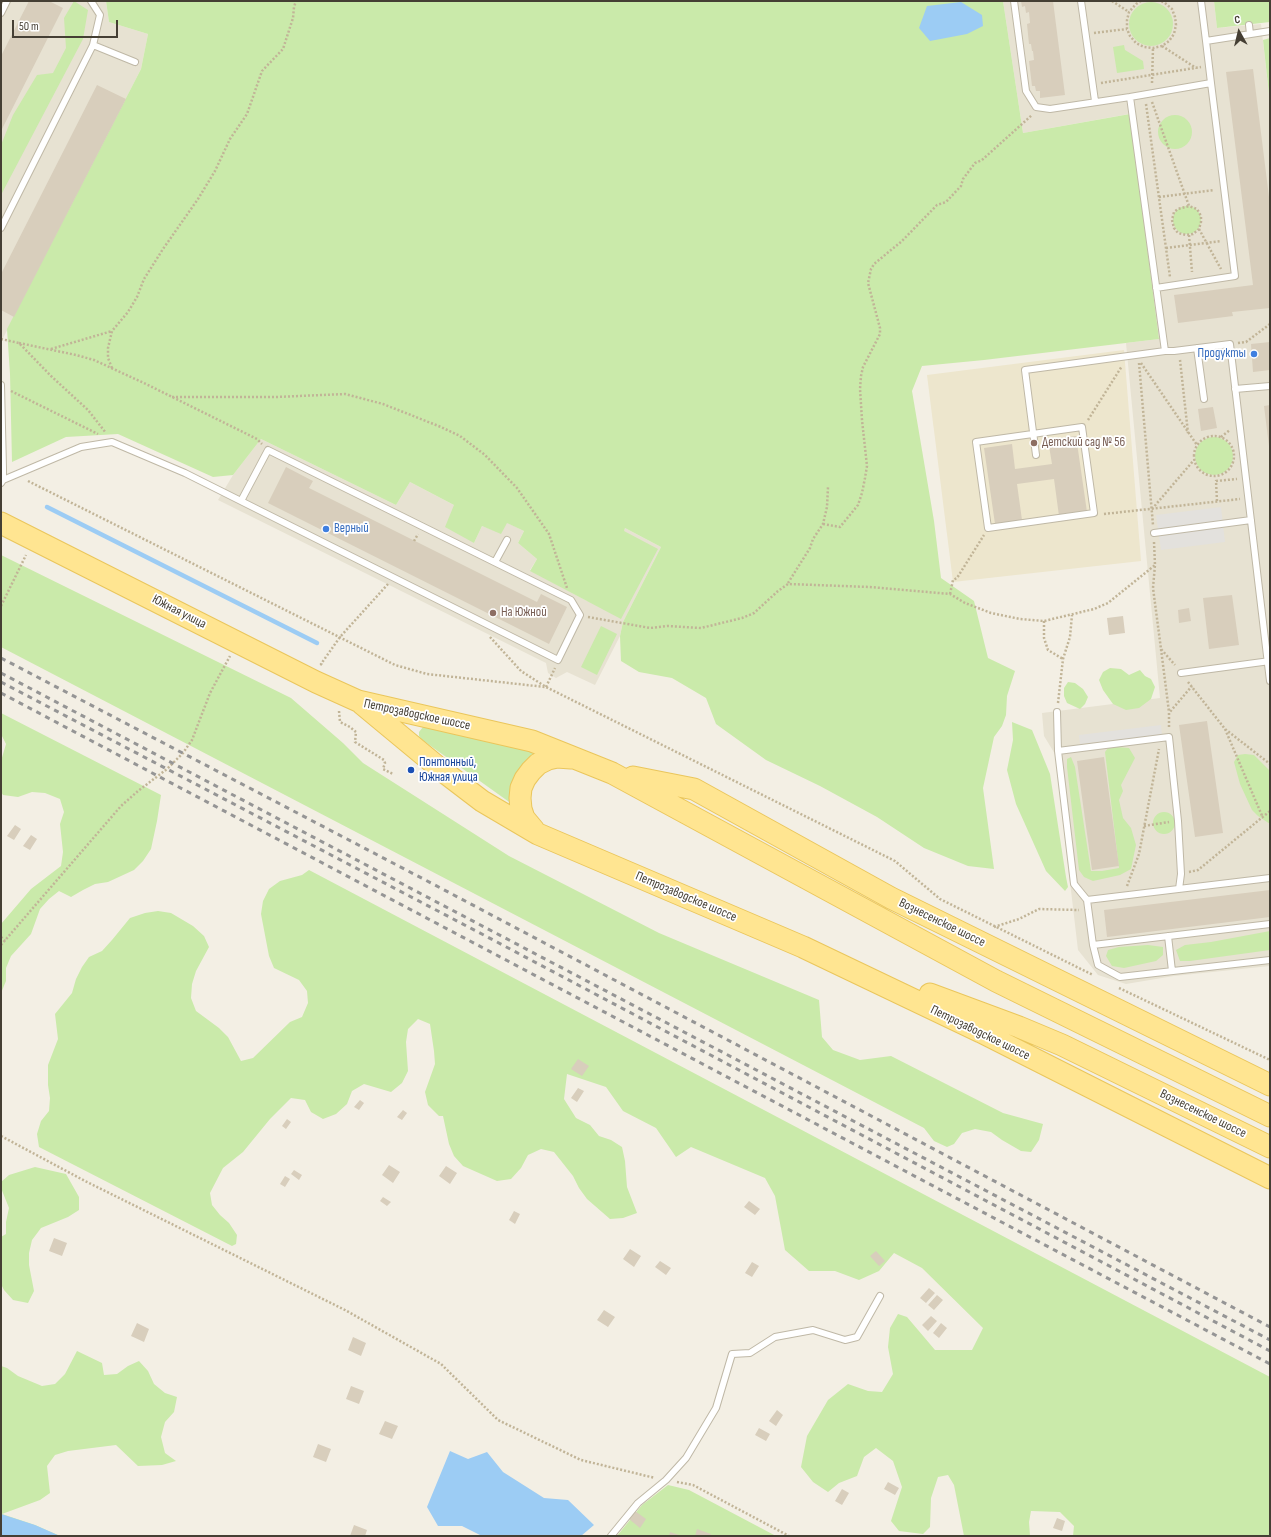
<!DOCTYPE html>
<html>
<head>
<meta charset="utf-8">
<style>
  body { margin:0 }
  #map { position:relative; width:1271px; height:1537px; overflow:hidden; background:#f3efe4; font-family:"Sofia Sans Condensed",sans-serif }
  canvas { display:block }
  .frame { position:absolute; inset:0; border:2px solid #453f34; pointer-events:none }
  .north { position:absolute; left:1219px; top:12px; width:40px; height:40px; -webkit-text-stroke:3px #fff; paint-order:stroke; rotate:352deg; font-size:11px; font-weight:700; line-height:16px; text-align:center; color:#453f34 }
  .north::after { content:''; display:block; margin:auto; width:14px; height:18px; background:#453f34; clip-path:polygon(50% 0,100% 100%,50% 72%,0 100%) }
  .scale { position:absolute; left:12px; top:20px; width:106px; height:18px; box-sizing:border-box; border:2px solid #453f34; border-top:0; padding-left:5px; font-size:12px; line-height:14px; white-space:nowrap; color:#453f34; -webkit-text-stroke:3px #fff; paint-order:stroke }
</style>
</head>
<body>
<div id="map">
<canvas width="1271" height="1537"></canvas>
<div class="frame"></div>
<div class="north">С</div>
<div class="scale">50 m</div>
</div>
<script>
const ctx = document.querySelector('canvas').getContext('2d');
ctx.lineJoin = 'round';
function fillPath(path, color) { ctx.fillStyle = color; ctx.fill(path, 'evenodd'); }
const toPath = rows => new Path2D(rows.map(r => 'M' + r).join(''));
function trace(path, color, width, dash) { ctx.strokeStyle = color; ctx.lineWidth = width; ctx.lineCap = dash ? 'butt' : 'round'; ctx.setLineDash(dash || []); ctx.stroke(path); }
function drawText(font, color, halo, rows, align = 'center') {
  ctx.font = font + ' "Sofia Sans Condensed",sans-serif'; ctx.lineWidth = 3.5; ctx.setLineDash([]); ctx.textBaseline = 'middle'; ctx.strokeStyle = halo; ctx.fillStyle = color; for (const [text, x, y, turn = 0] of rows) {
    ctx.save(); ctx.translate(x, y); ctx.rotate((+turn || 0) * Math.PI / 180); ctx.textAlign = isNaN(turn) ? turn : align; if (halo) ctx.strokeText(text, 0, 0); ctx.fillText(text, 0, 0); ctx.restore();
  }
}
const residential = toPath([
  [1,1,106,1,109,22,148,34,141,69,1,342],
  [1003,1,1214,1,1217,28,1261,24,1270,103,1270,966,1174,976,1126,984,1098,975,1078,950,1055,754,1044,736,1042,713,1160,698,1126,343,1159,339,1129,114,1023,133],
  [261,439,396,505,410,482,454,505,474,543,482,526,501,533,506,522,524,531,518,543,537,559,530,570,587,601,625,528,661,547,623,622,620,636,595,685,567,672,556,678,548,673,546,663,218,500,233,475]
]);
const education = toPath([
  [1124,350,1141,561,953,582,927,375]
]);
const green = toPath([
  [74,1,88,10,83,39,1,195,1,145,13,115,37,75,53,73,66,48,64,18],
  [106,1,1003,1,1023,133,1130,114,1159,339,984,360,922,366,912,391,934,521,941,578,974,601,988,658,1015,671,1007,696,1006,715,1002,726,994,737,983,788,994,869,968,866,924,848,877,817,820,786,766,760,716,724,706,698,672,678,639,672,621,661,620,636,623,622,661,547,625,528,624,531,658,549,621,619,530,571,537,559,518,543,524,531,507,523,501,534,482,526,474,543,445,527,454,505,410,482,396,505,261,439,233,475,213,477,118,434,66,437,12,462,10,374,7,329,141,69,148,34,109,22],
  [1214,1,1270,1,1270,22,1217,28],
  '1129 24a22 22 0 1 1 44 0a22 22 0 1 1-44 0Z',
  [1270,38,1270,103,1263,40],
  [1124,45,1125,50,1143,61,1144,69,1117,73,1113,47],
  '1158 132a17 17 0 1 1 34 0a17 17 0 1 1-34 0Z',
  '1173 220a14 14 0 1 1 28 0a14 14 0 1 1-28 0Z',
  '1195 456a19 19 0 1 1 38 0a19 19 0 1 1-38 0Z',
  [1,555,291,698,343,743,363,763,509,856,659,933,819,1000,822,1037,833,1050,860,1060,891,1056,1003,1113,1043,1124,1039,1140,1031,1152,1021,1151,1002,1140,991,1132,975,1129,962,1133,954,1144,947,1147,934,1141,924,1128,1,647],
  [601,626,617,634,597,675,581,667],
  [1110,668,1121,669,1129,675,1140,670,1145,676,1151,679,1155,687,1151,699,1139,708,1126,710,1113,704,1103,690,1099,680,1103,672],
  [1068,682,1075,683,1083,689,1088,697,1085,704,1080,709,1067,703,1064,696,1064,688],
  [1,713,161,795,157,821,151,849,143,861,134,870,108,882,95,884,83,890,71,897,59,891,49,899,40,909,31,934,11,956,6,968,6,981,1,993,1,924,31,889,61,866,63,852,60,824,64,812,60,799,45,793,32,792,18,797,3,795,1,792,1,761,6,744,1,734],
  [1012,722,1032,730,1050,774,1066,877,1068,887,1065,891,1046,871,1016,804,1007,770,1013,740],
  [423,727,537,753,512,804,421,739,419,736,419,732],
  [1117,747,1129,748,1135,758,1121,785,1123,791,1119,800,1123,818,1131,828,1136,845,1131,869,1120,875,1093,881,1084,877,1079,870,1067,767,1067,759,1071,757,1075,767,1091,871,1102,871,1119,868,1105,752,1108,748],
  [1245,754,1254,755,1269,770,1270,824,1258,816,1252,810,1240,784,1234,762,1238,755],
  '1153 823a11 11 0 1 1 22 0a11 11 0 1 1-22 0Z',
  [309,870,1270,1377,1270,1536,1073,1536,1074,1526,1060,1512,1031,1511,1029,1522,1030,1536,964,1536,954,1485,948,1475,938,1477,931,1498,930,1527,923,1534,899,1531,891,1521,902,1487,893,1461,876,1448,864,1457,857,1476,839,1483,828,1492,813,1482,801,1467,807,1436,828,1400,848,1384,868,1391,882,1392,893,1374,888,1347,890,1328,898,1314,907,1317,935,1350,972,1350,983,1328,922,1268,894,1253,879,1271,859,1280,835,1271,809,1271,785,1250,775,1196,765,1178,691,1147,676,1157,656,1128,623,1111,606,1087,567,1074,564,1099,576,1118,590,1125,599,1136,611,1140,622,1147,625,1161,627,1187,637,1213,623,1218,610,1219,587,1199,579,1188,573,1176,554,1152,541,1149,528,1155,521,1168,511,1179,497,1181,463,1166,454,1156,449,1144,443,1116,439,1116,428,1105,425,1092,435,1064,434,1051,430,1024,418,1019,408,1029,406,1042,408,1071,402,1083,391,1092,364,1084,352,1091,347,1104,336,1114,323,1119,311,1112,305,1100,291,1098,270,1119,243,1152,223,1168,210,1193,212,1205,220,1215,229,1223,237,1235,236,1244,232,1246,39,1147,37,1134,41,1121,49,1111,50,1098,48,1085,48,1065,58,1039,55,1014,72,993,76,979,82,967,89,957,102,951,112,940,130,918,145,913,158,911,171,913,193,926,204,936,209,947,196,971,192,984,191,998,196,1011,219,1028,228,1037,241,1061,253,1058,290,1022,302,1017,308,1003,307,991,299,980,274,968,269,956,261,914,263,901,269,889,280,881,302,875],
  [1270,931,1270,950,1190,961,1180,961,1176,950,1185,945,1211,942],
  [1148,945,1163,947,1163,955,1156,961,1124,968,1112,966,1106,956,1108,950,1119,947],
  [35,1167,66,1174,79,1197,79,1210,68,1217,41,1228,32,1240,29,1253,29,1265,34,1291,28,1303,13,1300,4,1290,1,1284,1,1237,6,1234,6,1222,9,1208,1,1188,1,1182,9,1175],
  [77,1351,102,1363,104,1375,117,1374,128,1366,139,1361,148,1371,154,1384,165,1393,177,1397,174,1412,165,1422,161,1437,165,1453,176,1461,162,1465,138,1466,116,1445,68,1451,55,1455,47,1466,50,1493,40,1500,2,1514,35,1525,60,1536,1,1536,1,1366,7,1368,18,1376,42,1386,55,1384,65,1374],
  [668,1485,689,1490,776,1536,617,1536,642,1505]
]);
const parking = toPath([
  [1221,507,1225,542,1161,550,1156,515],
  [1161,725,1162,735,1080,744,1079,735]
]);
const water = toPath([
  [961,2,982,15,983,26,967,34,930,41,919,28,927,6],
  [450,1451,468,1459,487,1452,503,1472,544,1498,568,1500,594,1525,581,1536,482,1536,462,1526,438,1526,427,1507],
  [1,1514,35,1525,60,1536,1,1536]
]);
const stream = toPath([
  [47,507,317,643]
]);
const building = toPath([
  [29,1,49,1,63,8,1,131,1,56],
  [1021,1,1053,1,1065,95,1040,98,1040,91,1036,91,1035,86,1032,86,1029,61,1034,60,1033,51,1032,51,1031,44,1029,44,1027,24,1030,23,1029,12,1026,13,1025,6,1022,7],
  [1253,69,1270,205,1270,308,1232,312,1233,316,1178,323,1174,295,1253,285,1226,72],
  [97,85,126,99,14,317,1,310,1,274],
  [1270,342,1270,370,1253,372,1251,344],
  [1270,405,1270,446,1269,446,1264,406],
  [1213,407,1217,428,1201,431,1198,409],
  [1076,436,1087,512,1059,516,1054,479,1017,484,1022,520,995,524,984,448,1012,444,1015,469,1052,464,1048,440],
  [286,467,313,481,309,488,537,602,541,594,567,607,549,644,268,503],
  [1232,595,1239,645,1209,649,1203,598],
  [1189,608,1191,621,1179,623,1178,610],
  [1123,616,1125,633,1109,635,1107,618],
  [1207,721,1223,833,1195,837,1179,725],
  [1104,757,1119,866,1092,870,1077,761],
  [15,825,21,829,14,840,7,836],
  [31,835,37,839,30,850,23,846],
  [1270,890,1270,917,1107,937,1104,910],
  [578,1059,589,1066,582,1076,571,1069],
  [578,1088,584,1091,577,1102,571,1098],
  [360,1100,364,1103,359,1110,354,1107],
  [403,1110,407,1113,402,1120,397,1117],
  [287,1119,291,1122,286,1129,282,1126],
  [389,1165,400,1172,393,1183,382,1175],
  [446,1166,457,1173,450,1184,439,1176],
  [294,1170,302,1175,299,1180,291,1174],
  [285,1176,290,1179,285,1187,280,1184],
  [383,1197,391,1202,387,1206,380,1201],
  [749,1201,760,1209,755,1215,744,1207],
  [514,1211,520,1214,515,1224,509,1220],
  [54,1238,67,1243,62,1256,49,1251],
  [630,1249,641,1256,634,1267,623,1259],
  [876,1251,885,1261,879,1266,870,1256],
  [660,1261,671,1268,666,1275,655,1267],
  [752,1262,759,1266,752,1277,745,1273],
  [929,1288,935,1293,926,1303,920,1298],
  [937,1295,943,1300,934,1310,928,1305],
  [604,1310,615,1317,608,1327,597,1320],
  [931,1316,937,1321,928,1331,922,1325],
  [137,1323,149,1329,144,1342,131,1336],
  [941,1323,947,1328,939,1338,933,1333],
  [353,1337,366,1343,361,1356,348,1350],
  [351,1386,364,1391,359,1404,346,1399],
  [777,1410,783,1415,776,1426,769,1421],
  [385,1421,398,1426,392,1439,379,1434],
  [759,1428,770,1434,766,1441,755,1435],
  [318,1444,331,1449,326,1462,313,1457],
  [888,1482,899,1488,895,1495,884,1489],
  [842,1489,849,1493,842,1505,835,1501],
  [635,1511,646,1519,640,1528,629,1519],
  [1057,1518,1065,1521,1062,1531,1053,1528],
  [354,1525,367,1530,365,1536,350,1536],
  [697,1529,711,1534,710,1536,695,1536],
  [670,1532,682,1536,669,1536]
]);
const path = toPath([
  [1112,1,1129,12],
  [1141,1,1136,4,1129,12,1127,20,1127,29,1130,36,1136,43,1144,47,1153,48,1162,46,1169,41,1174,34,1176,25,1175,17,1172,9,1165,3,1161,1],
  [1094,33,1127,29],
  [1162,46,1196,68],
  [1101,83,1201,67],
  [1152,83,1153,48],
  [1152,102,1189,206,1197,209,1201,216,1201,222,1199,229,1193,234,1186,235,1178,233,1174,228,1172,220,1174,212,1178,209,1189,206],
  [1146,104,1170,277],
  [1159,197,1214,190],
  [1199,229,1221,269],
  [1189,235,1192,272],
  [1166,248,1221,241],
  [1,339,19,343,51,376,88,410,106,433],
  [19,343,76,355,94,360,146,384,257,439,262,444],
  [1238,343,1246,342,1270,324],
  [51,349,112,331],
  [1180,360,1188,433],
  [1139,363,1153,525],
  [1141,363,1197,445],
  [112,368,108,358,108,348,112,331,128,312,137,297,144,279,163,249,198,199,215,171,230,139,247,114,262,71,283,49,293,18,294,7,296,1],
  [11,391,98,434],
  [172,397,276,397,345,394,383,404,441,427,460,436,485,455,517,488,549,534,567,588],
  [1088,420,1122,366],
  '1194 456a20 20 0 1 1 40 0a20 20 0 1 1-40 0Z',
  [1221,437,1230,430],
  [28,481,395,665,427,674,545,687],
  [1217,501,1216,481,1237,479],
  [1152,509,1194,460],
  [1104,514,1240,499],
  [823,524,840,527,858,505,862,493,865,478,867,466,862,420,860,389,861,376,863,367,880,334,880,328,868,283,871,269,874,264,902,241,937,205,946,202,961,186,963,179,975,163,982,160,1032,115],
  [414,541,418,534],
  [1154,542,1155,565,1153,588,1161,649,1175,665],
  [788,583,810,548,813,539,823,524,827,507,828,487],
  [950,594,953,580,957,578,984,535],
  [1,606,26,555],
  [588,617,650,628,667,626,701,628,742,618,754,613,778,591,788,584,870,587,950,594,965,603,991,613,1020,619,1044,621,1094,609,1108,603,1155,565],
  [1044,621,1044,638,1048,650,1063,659],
  [490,637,521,671,546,687,895,861,940,899,1093,975],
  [1161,649,1169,712],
  [322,665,321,664,340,637,388,584],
  [1188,682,1225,729,1270,764],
  [546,687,555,668],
  [1058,703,1063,659,1070,637,1072,615],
  [339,711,340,722,350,727,356,732,355,742,384,760,385,763,383,769,393,774],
  [1169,727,1169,713,1192,686],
  [1225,729,1263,818],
  [1144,826,1169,822],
  [1189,872,1198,870,1270,811],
  [1127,886,1139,854,1159,749],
  [994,927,1019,919,1039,909,1079,910],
  [1,937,5,941],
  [1,945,121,806,138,791,167,769,183,753,192,740,210,693,230,656],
  [1119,988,1270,1060],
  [1,1136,85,1181,345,1310,441,1364,498,1420,581,1460,655,1478],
  [677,1482,693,1485,789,1536]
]);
const lane = toPath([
  [1014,1,1026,91,1036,107,1050,109,1130,97],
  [1081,1,1095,101],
  [1201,1,1206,41],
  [1,13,7,1],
  [1249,25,1250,34],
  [1270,31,1206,41,1211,83,1130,97,1165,351,1174,351,1230,344,1270,681],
  [93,45,135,62],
  [1,228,93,45,100,15,91,1],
  [1156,288,1235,276,1211,83],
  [1197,348,1204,399],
  [1,385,3,468,3,480,1,483],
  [1235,389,1270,386],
  [1082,427,1094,513,988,528,976,442,1082,427],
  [1036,455,1025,370,1165,351],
  [3,480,81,447,112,442,185,473,558,660,580,615,571,600,268,450,241,501],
  [1154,533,1251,520],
  [495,562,507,540],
  [1181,673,1270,661],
  [1057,712,1058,751],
  [1270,878,1087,900,1093,945,1098,965,1120,977,1270,960],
  [1087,900,1074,884,1058,751,1169,737,1178,821,1181,874,1179,889],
  [1168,936,1172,971],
  [1093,945,1270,924],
  [611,1536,638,1503,666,1480,686,1458,716,1408,732,1354,750,1353,775,1337,813,1330,845,1340,857,1337,880,1296]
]);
const primary = toPath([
  [1,523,316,682,358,701,532,741,612,773,996,981,1270,1116],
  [362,704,444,772,482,801,538,834,803,947,981,1032,1270,1178],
  [633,777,694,789,891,898,1270,1085],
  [534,830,524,818,521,809,520,798,521,788,525,779,531,771,538,764,548,759,557,757,571,758],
  [930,994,1019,1027,1062,1045,1270,1147]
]);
const rail = toPath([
  [1,658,433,884,1270,1327],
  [1,673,1270,1340],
  [1,682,478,932,1270,1351],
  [1,693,1270,1364]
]);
const markers = [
  [1254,354,4,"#3f7fe0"],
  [1034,443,4,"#8d6e63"],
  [326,529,4,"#3f7fe0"],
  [493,613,4,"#8d6e63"],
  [411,770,4,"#1a4fb4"]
];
const shopNames = [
  ["Продукты",1246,354],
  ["Верный",334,529,"left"]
];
const educationNames = [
  ["Детский сад № 56",1042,443],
  ["На Южной",501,613]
];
const streetNames = [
  ["Южная улица",179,612,27],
  ["Петрозаводское шоссе",417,715,12],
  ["Петрозаводское шоссе",686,897,23],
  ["Вознесенское шоссе",942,923,26],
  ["Петрозаводское шоссе",980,1033,26],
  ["Вознесенское шоссе",1203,1114,26]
];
const transitNames = [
  ["Понтонный,",419,763],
  ["Южная улица",419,778]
];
fillPath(residential, '#e7e2d2');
fillPath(education, '#ede6cd');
fillPath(green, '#caeaaa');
fillPath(parking, '#e3e1dd');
fillPath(water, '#9cccf4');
trace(stream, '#9cccf4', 4.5);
fillPath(building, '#d8cebc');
trace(lane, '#bfb8a6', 8);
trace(primary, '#eac65c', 23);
trace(path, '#c1b497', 2.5, [2, 2]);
trace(lane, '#fff', 6);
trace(primary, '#ffe591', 21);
trace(rail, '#959595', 3, [5, 5]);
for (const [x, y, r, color] of markers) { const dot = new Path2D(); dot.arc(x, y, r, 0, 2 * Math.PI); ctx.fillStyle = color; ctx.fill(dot); trace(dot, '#fff', 1.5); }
drawText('13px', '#366cbe', '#fff', shopNames, 'right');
drawText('13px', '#785e54', '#fff', educationNames, 'left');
drawText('13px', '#453f34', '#fff', streetNames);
drawText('13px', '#164399', '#fff', transitNames, 'left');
</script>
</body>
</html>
